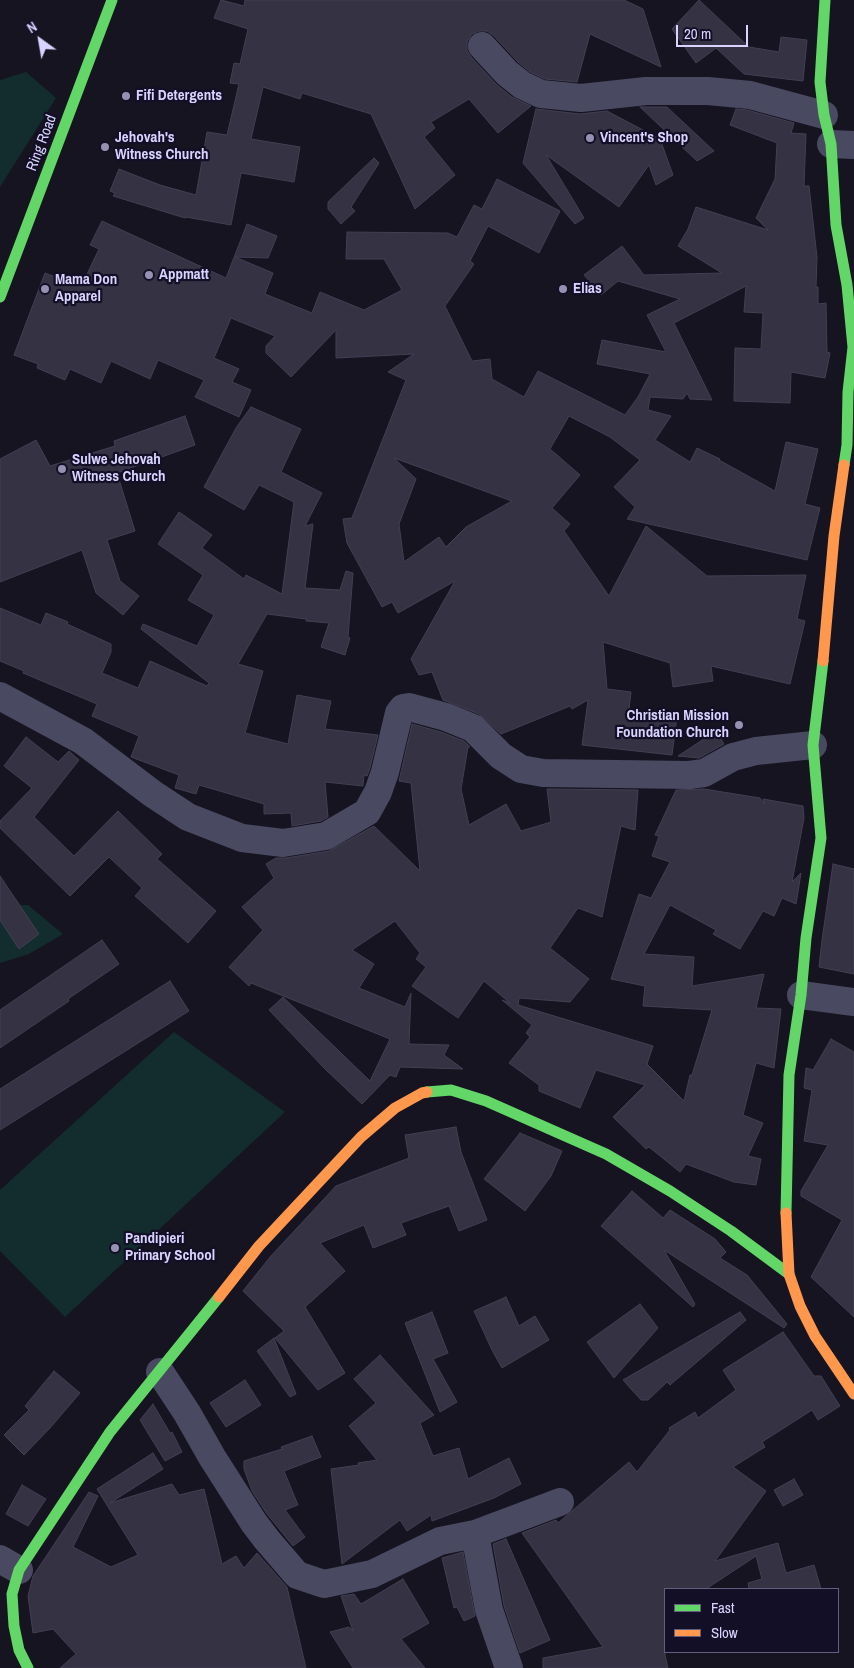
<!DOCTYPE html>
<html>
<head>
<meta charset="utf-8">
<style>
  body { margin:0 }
  #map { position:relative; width:854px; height:1668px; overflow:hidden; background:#161421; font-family:"Archivo Narrow",sans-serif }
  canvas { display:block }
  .legend { position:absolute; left:664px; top:1588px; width:175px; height:65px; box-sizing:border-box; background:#130f26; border:1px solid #625e7d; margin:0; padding:6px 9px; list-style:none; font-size:15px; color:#d9d4ff }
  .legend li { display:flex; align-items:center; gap:10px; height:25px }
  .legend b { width:25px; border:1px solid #625e7d }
  .north { position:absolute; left:15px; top:15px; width:50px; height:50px; -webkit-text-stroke:4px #130f26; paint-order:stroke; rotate:328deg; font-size:14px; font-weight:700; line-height:20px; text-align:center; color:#d9d4ff }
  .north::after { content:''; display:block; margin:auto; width:18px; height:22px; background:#d9d4ff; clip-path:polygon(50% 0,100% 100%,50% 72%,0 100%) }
  .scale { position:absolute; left:676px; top:25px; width:72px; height:22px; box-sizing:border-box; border:2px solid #d9d4ff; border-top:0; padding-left:6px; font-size:15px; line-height:18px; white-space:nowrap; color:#d9d4ff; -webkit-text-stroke:4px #130f26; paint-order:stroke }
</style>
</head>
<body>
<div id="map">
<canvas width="854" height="1668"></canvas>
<ul class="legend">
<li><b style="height:6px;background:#63d668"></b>Fast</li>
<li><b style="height:6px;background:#ff974d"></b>Slow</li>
</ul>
<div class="north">N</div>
<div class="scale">20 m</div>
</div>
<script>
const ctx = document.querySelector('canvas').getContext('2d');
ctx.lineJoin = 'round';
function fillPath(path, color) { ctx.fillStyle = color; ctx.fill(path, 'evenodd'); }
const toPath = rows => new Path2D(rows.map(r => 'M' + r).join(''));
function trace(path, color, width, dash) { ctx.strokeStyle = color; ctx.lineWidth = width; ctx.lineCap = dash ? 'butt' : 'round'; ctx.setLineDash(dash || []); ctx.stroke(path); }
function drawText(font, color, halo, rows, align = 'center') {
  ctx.font = font + ' "Archivo Narrow",sans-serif'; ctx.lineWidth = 4.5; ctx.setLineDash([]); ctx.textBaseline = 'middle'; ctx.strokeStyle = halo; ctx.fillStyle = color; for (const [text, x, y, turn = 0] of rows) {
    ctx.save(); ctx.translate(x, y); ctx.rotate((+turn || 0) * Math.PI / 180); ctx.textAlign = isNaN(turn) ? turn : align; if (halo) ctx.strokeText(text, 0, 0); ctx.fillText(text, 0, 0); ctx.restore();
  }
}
const green = toPath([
  [26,72,56,98,0,187,0,80],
  [28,905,63,934,29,954,0,963,0,906],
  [174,1032,285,1112,65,1317,0,1251,0,1190]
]);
const building = toPath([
  [221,0,244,6,245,0,624,0,643,9,661,67,590,34,577,82,545,79,530,72,518,62,493,35,487,31,479,31,472,34,467,42,467,50,471,57,497,85,512,97,531,106,498,133,469,99,431,122,435,128,424,137,455,175,415,209,371,114,302,93,300,99,263,87,251,139,300,147,294,182,241,173,231,225,186,217,185,218,113,196,115,193,110,191,119,169,160,185,196,195,207,132,227,135,239,84,230,83,234,63,240,64,248,29,214,18,221,0],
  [699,0,749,47,779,52,781,37,807,40,803,81,744,74,716,48,696,63,672,29,699,0],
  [640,107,667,107,714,151,697,161,640,107],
  [536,109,580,114,607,111,660,139,673,175,656,185,649,165,619,207,546,155,584,218,575,224,523,163,536,109],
  [736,109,747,110,794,123,791,133,806,134,804,186,809,186,817,257,816,287,818,287,818,304,826,303,827,352,830,353,825,378,791,372,790,403,734,401,735,348,761,349,763,313,744,312,746,286,674,323,712,400,690,399,687,393,683,399,650,397,648,410,671,416,655,440,690,462,697,448,720,459,719,460,775,491,786,442,818,449,805,504,820,508,807,560,627,519,635,507,614,487,640,460,610,437,569,416,550,449,580,475,552,508,570,524,564,531,609,596,646,526,707,576,806,575,797,619,805,621,790,684,711,666,713,681,673,687,670,663,603,642,607,689,631,692,629,709,677,716,672,755,582,745,588,700,572,709,570,706,501,734,479,714,443,700,432,672,419,675,411,659,455,581,398,613,392,602,382,607,347,543,343,519,352,518,406,380,388,372,414,354,336,358,336,330,291,377,266,353,266,346,275,336,231,318,214,358,239,369,232,382,251,390,239,417,195,397,204,380,158,360,150,379,111,361,101,383,70,369,65,380,37,368,38,364,14,355,45,273,81,287,99,249,90,245,102,221,226,278,247,224,277,236,268,258,235,257,273,273,265,294,312,313,320,292,364,310,402,290,384,259,346,259,347,232,448,233,457,237,474,205,482,209,497,179,560,211,539,253,488,226,470,261,474,264,445,306,472,361,490,359,492,379,524,397,538,371,625,415,638,397,650,374,597,364,602,340,666,352,647,315,680,299,618,281,601,295,584,275,622,246,644,275,722,273,678,246,688,229,696,207,768,230,756,218,775,179,777,143,730,125,736,109],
  [394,458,509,500,512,501,466,527,446,547,439,537,404,562,399,524,416,479,394,458],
  [374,158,379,163,351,207,355,211,341,224,328,209,328,202,374,158],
  [251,407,301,429,281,472,322,493,305,526,313,524,305,588,340,590,346,571,353,573,348,637,350,638,345,655,321,647,329,623,306,621,306,619,267,614,238,664,263,671,245,733,288,744,297,695,331,701,325,729,378,735,370,768,367,776,364,775,363,786,325,782,328,817,321,821,292,826,291,813,264,814,264,804,199,785,196,794,175,788,179,775,131,757,139,736,92,716,97,704,23,673,24,671,0,661,0,608,41,625,46,613,68,622,67,624,111,644,111,652,102,673,138,688,150,661,207,686,209,683,141,629,143,624,197,646,214,615,188,600,203,575,158,544,179,512,212,535,202,548,244,579,246,575,282,594,294,502,259,485,244,510,204,487,236,428,251,407],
  [185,416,195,445,117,473,135,531,107,540,120,581,139,596,123,615,96,593,82,550,0,582,0,459,36,440,50,466,115,446,114,441,185,416],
  [412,724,441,732,464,741,470,747,468,747,461,789,469,825,506,804,521,831,551,822,547,789,638,790,635,830,621,826,602,917,578,908,550,948,589,979,570,1002,519,998,518,1005,653,1046,647,1064,684,1101,690,1075,692,1075,712,1010,643,1006,645,986,611,979,639,894,651,898,670,862,652,856,659,836,655,835,676,790,704,789,760,798,764,804,763,799,803,806,804,818,792,882,801,873,796,904,782,898,774,916,763,911,740,949,713,934,716,930,670,905,644,954,694,957,692,986,764,974,756,1008,781,1009,774,1068,756,1063,743,1115,763,1123,748,1156,761,1159,756,1185,734,1182,686,1164,680,1172,649,1147,646,1149,613,1117,645,1085,596,1070,580,1108,539,1091,539,1085,509,1063,530,1037,526,1033,532,1025,502,1000,510,1003,484,981,458,1018,412,986,426,967,416,959,420,953,395,921,352,950,374,964,359,988,405,1007,411,993,409,1044,449,1045,444,1055,463,1069,400,1067,396,1077,390,1075,362,1104,325,1069,269,1010,283,997,370,1081,390,1039,251,983,249,986,229,967,263,930,242,907,274,878,266,864,276,858,286,858,329,851,374,826,420,871,411,783,399,781,412,724],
  [716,731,724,744,699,758,678,756,716,731],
  [26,737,58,762,69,751,79,760,34,817,74,856,118,811,162,854,157,859,216,911,188,943,135,896,142,888,109,857,70,896,0,828,0,821,32,788,4,766,26,737],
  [833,864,854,869,854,974,819,967,822,940,833,864],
  [0,876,39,934,19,949,0,920,0,876],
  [102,940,119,964,68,999,69,1001,0,1048,0,1010,102,940],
  [170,981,189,1011,0,1130,0,1089,170,981],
  [831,1039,854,1052,854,1317,811,1277,842,1220,801,1196,801,1191,828,1145,804,1141,812,1090,804,1088,806,1068,813,1070,831,1039],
  [456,1127,461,1152,487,1220,459,1231,449,1206,401,1223,406,1235,373,1248,364,1225,320,1243,345,1271,305,1307,345,1373,318,1390,275,1338,284,1331,243,1291,271,1256,336,1186,409,1158,405,1135,456,1127],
  [520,1133,562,1151,551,1176,525,1211,484,1179,520,1133],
  [632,1191,663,1218,670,1210,715,1239,726,1252,720,1258,747,1275,787,1324,784,1328,664,1250,695,1304,693,1307,601,1226,632,1191],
  [506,1297,519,1326,535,1316,549,1340,502,1368,492,1350,474,1311,506,1297],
  [640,1304,658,1328,614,1378,587,1342,640,1304],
  [432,1312,448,1353,433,1359,457,1402,440,1412,405,1323,432,1312],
  [740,1312,746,1320,670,1385,667,1382,648,1400,641,1400,623,1380,740,1312],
  [783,1332,814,1376,821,1376,840,1406,818,1420,812,1410,762,1442,765,1447,733,1467,766,1491,715,1561,778,1543,786,1573,814,1565,821,1589,749,1589,748,1583,762,1579,756,1556,706,1589,665,1589,665,1655,668,1668,543,1668,543,1658,603,1647,522,1533,556,1520,558,1523,629,1462,637,1472,670,1430,669,1428,695,1412,698,1418,736,1390,723,1370,783,1332],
  [274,1338,296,1394,290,1397,257,1351,274,1338],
  [380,1355,434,1415,420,1423,433,1456,459,1448,468,1479,509,1458,521,1484,494,1498,432,1521,431,1515,407,1531,400,1520,342,1564,331,1469,359,1465,358,1463,377,1460,349,1426,376,1403,354,1379,380,1355],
  [54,1371,80,1393,50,1428,24,1455,4,1435,29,1410,25,1406,54,1371],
  [245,1380,261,1405,226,1427,210,1403,245,1380],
  [153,1404,170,1433,172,1432,182,1452,165,1461,140,1420,153,1404],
  [312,1436,321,1457,284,1471,298,1505,285,1510,305,1537,293,1546,267,1514,252,1491,244,1469,244,1461,282,1449,281,1447,312,1436],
  [153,1453,163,1469,110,1503,172,1484,179,1495,204,1489,222,1564,236,1556,244,1568,257,1553,287,1587,306,1668,60,1668,76,1654,53,1629,33,1633,28,1596,33,1576,89,1492,98,1496,73,1547,111,1567,138,1555,97,1489,153,1453],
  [794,1479,803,1495,783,1506,774,1490,794,1479],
  [22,1485,46,1499,28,1526,6,1514,22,1485],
  [506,1539,550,1640,520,1653,504,1606,493,1544,506,1539],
  [463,1552,475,1616,464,1621,457,1607,454,1608,442,1558,463,1552],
  [403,1579,429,1623,401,1639,425,1668,353,1668,330,1632,349,1627,353,1631,341,1596,354,1594,361,1604,403,1579]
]);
const street = toPath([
  [482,46,507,73,522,85,541,94,581,98,646,91,708,91,750,95,824,115],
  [831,144,854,145],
  [0,696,83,741,153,794,188,817,242,838,283,843,326,836,367,812,378,792,385,772,399,713,403,708,409,707,446,717,473,728,501,756,521,769,543,773,689,775,704,773,733,757,756,751,813,745],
  [801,995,854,1002],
  [160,1372,187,1413,212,1457,254,1523,267,1540,297,1575,324,1584,372,1574,440,1541,475,1534,560,1502],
  [475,1534,489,1610,509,1668],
  [0,1559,19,1570]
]);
const fast = toPath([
  [825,0,820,82,824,115,831,144,836,225,847,285,853,347,848,392,847,445,844,465],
  [0,297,112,0],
  [427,1092,451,1090,486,1101,606,1154,670,1191,731,1231,789,1274],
  [786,1213,789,1075,801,995,806,938,821,838,813,745,823,661],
  [28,1668,19,1650,14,1626,12,1594,19,1570,110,1432,219,1297]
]);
const slow = toPath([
  [823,661,834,536,844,465],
  [786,1213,789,1274,800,1306,815,1336,854,1394],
  [219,1297,259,1246,361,1137,395,1108,422,1093,427,1092]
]);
const markers = [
  [126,96,5,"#9591b1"],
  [590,138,5,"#9591b1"],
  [105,147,5,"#9591b1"],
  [149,275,5,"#9591b1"],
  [45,289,5,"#9591b1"],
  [563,289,5,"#9591b1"],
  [62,469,5,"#9591b1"],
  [739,725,5,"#9591b1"],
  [115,1248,5,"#9591b1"]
];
const poiNames = [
  ["Fifi Detergents",136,96],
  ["Jehovah's",115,138],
  ["Witness Church",115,155],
  ["Vincent's Shop",600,138],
  ["Appmatt",159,275],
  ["Mama Don",55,280],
  ["Apparel",55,297],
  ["Elias",573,289],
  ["Sulwe Jehovah",72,460],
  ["Witness Church",72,477],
  ["Christian Mission",729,716,"right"],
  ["Foundation Church",729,733,"right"],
  ["Pandipieri",125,1239],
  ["Primary School",125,1256]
];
const streetNames = [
  ["Ring Road",42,143,-69]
];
fillPath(green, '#132c2d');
fillPath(building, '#343243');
trace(building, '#433f54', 1);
trace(street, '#4a4962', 28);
trace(fast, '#63d668', 11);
trace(slow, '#ff974d', 11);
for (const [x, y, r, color] of markers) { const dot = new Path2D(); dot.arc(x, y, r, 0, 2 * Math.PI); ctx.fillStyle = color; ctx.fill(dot); trace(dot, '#130f26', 2); }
drawText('bold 15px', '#d9d4ff', '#130f26', poiNames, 'left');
drawText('15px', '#d9d4ff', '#130f26', streetNames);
</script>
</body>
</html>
